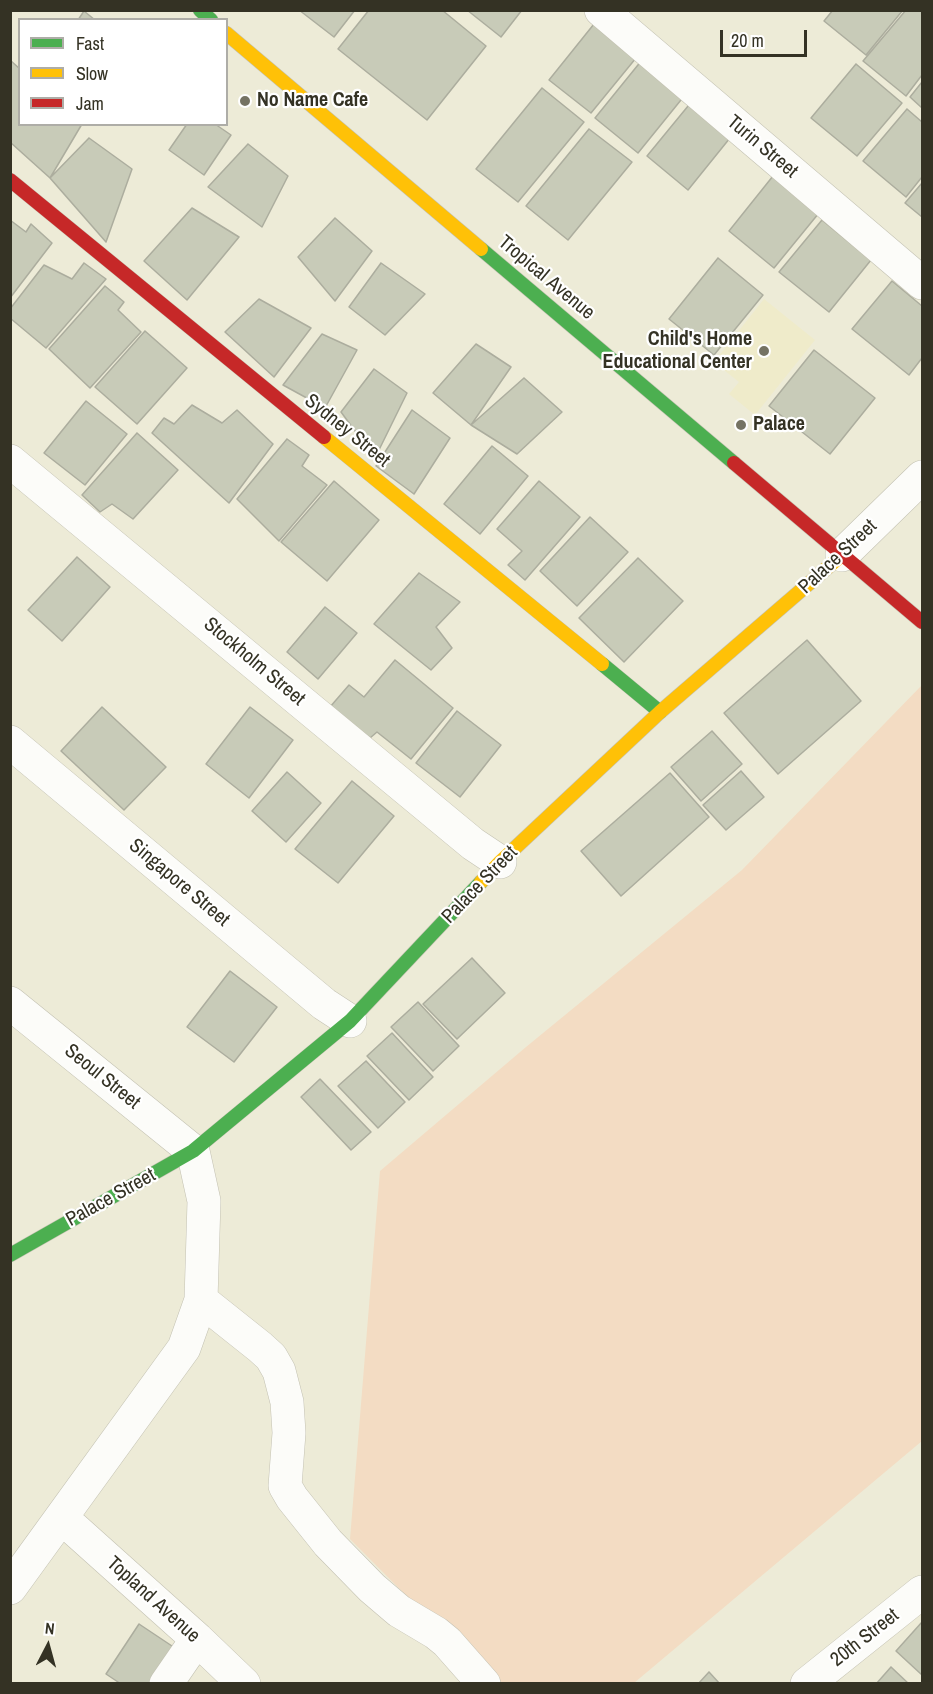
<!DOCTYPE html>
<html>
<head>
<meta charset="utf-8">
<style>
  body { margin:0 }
  #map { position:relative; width:933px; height:1694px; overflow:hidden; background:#edebd7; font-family:"Archivo Narrow",sans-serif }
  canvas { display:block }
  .frame { position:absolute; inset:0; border:12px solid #343224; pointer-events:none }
  .legend { position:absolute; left:18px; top:18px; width:210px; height:108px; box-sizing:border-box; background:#fff; border:2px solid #aeada7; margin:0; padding:8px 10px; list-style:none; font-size:18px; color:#343224 }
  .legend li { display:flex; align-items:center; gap:12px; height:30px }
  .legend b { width:30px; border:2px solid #aeada7 }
  .north { position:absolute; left:18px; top:1616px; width:60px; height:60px; -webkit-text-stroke:4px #fff; paint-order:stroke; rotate:6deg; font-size:16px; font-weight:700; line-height:24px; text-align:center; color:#343224 }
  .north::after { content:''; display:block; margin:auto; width:21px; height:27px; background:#343224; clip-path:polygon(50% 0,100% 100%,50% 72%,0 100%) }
  .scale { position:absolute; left:720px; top:30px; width:87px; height:27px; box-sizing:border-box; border:3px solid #343224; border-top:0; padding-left:8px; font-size:18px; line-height:21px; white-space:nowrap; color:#343224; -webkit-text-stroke:4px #fff; paint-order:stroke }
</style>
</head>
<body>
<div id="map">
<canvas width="933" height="1694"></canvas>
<div class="frame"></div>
<ul class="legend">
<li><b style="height:8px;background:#4caf50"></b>Fast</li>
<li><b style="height:8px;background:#ffc107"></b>Slow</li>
<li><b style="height:8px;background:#c62828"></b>Jam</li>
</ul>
<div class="north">N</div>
<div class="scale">20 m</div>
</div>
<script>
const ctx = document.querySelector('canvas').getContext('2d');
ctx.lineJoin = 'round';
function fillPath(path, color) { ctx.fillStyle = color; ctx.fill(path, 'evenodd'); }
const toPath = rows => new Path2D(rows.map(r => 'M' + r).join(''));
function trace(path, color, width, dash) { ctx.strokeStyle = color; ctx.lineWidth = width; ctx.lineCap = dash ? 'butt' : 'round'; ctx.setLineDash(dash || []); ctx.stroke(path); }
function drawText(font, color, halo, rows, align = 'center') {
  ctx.font = font + ' "Archivo Narrow",sans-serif'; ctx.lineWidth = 4.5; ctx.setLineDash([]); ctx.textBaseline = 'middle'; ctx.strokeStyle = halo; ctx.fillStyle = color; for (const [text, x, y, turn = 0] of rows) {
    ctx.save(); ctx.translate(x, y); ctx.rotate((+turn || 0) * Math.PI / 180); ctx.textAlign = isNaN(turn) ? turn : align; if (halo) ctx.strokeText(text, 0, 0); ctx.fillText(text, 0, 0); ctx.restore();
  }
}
const built = toPath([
  [764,299,815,340,755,415,729,394,739,382,714,362]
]);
const green = toPath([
  [922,685,922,1441,634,1683,493,1683,350,1539,380,1171,526,1047,742,870]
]);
const building = toPath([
  [299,10,355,10,334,37,299,10],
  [369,10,442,10,486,46,427,120,338,49,369,10],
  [467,10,522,10,501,37,467,10],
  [833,10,903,10,866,55,824,21,833,10],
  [906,10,922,10,922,75,906,96,863,61,906,10],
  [84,11,95,20,78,20,84,11],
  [594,24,636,58,591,113,549,80,594,24],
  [10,60,20,69,20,124,82,124,50,178,10,142,10,60],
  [642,60,685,95,638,153,595,118,642,60],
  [856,64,902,103,857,156,811,118,856,64],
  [922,82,922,108,910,97,922,82],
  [542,88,584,122,518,202,476,169,542,88],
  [693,100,734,133,688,190,647,156,693,100],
  [907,109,922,122,922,177,906,197,863,161,907,109],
  [187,124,215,124,231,135,204,175,169,150,187,124],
  [589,129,632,162,568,240,526,206,589,129],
  [89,138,132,169,106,242,50,178,89,138],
  [248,144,288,176,262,227,208,187,248,144],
  [777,171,823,208,774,268,729,231,777,171],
  [922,183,922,217,905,203,922,183],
  [192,208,239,237,187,300,144,261,192,208],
  [335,218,372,251,335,301,298,257,335,218],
  [10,220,26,232,31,224,52,243,10,298,10,220],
  [822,220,871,260,829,312,779,272,822,220],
  [718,258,763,295,714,355,669,319,718,258],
  [84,263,106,279,46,348,10,318,10,309,44,265,72,279,84,263],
  [381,263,425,294,385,335,349,307,381,263],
  [892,281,922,306,922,358,909,375,852,329,892,281],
  [105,286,124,302,118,310,141,332,90,388,49,349,105,286],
  [259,299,311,328,274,377,225,332,259,299],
  [145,331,187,368,137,424,95,387,145,331],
  [322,334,357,350,325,408,283,385,322,334],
  [476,344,511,367,471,425,433,393,476,344],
  [814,350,875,398,830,454,769,406,814,350],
  [374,369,407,393,375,458,341,412,374,369],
  [524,378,562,412,517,454,471,425,524,378],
  [86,401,127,434,85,485,44,453,86,401],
  [192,405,222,423,237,410,273,444,229,503,152,433,164,418,174,424,192,405],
  [412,410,450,438,414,494,376,466,412,410],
  [137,433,178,470,133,519,112,504,100,512,82,495,137,433],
  [287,439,309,455,302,466,327,485,279,541,237,499,287,439],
  [492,446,528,476,480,534,444,504,492,446],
  [334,481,379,520,327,581,281,542,334,481],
  [539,481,580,517,525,580,508,565,522,551,497,529,539,481],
  [590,517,628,552,577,606,540,571,590,517],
  [77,557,110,587,62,641,28,610,77,557],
  [638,558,683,601,624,662,579,618,638,558],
  [419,573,460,602,436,627,452,648,431,670,374,624,419,573],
  [325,607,357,633,318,679,287,652,325,607],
  [807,640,861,701,778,774,724,713,807,640],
  [395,660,453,708,411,759,377,732,370,738,330,707,349,685,364,697,395,660],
  [102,707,166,767,124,810,61,751,102,707],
  [250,707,293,740,249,798,206,764,250,707],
  [457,711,501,745,460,797,416,763,457,711],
  [712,731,742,764,701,801,671,767,712,731],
  [741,771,764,797,726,830,703,805,741,771],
  [287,772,321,803,286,842,252,811,287,772],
  [670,773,709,817,621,896,581,851,670,773],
  [352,781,394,816,338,883,295,849,352,781],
  [472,958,505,993,457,1039,423,1004,472,958],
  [230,971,277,1007,234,1062,187,1027,230,971],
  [418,1002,459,1046,433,1071,391,1027,418,1002],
  [392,1033,433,1077,409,1100,367,1056,392,1033],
  [366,1061,405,1102,378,1128,338,1086,366,1061],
  [320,1079,371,1132,351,1150,301,1097,320,1079],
  [922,1622,922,1675,896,1651,922,1622],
  [139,1624,175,1648,152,1684,121,1684,106,1674,139,1624],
  [891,1667,909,1684,876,1684,891,1667],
  [709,1672,720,1684,698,1684,709,1672]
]);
const street = toPath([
  [601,10,922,283],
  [10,461,473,844,500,862],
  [842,555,922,477],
  [10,742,324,1004,350,1021],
  [10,1003,193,1151,204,1201,201,1300,184,1348,10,1588],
  [201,1300,260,1347,271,1357,279,1371,287,1402,289,1433,285,1486,292,1498,328,1543,372,1588,399,1611,436,1633,447,1642,484,1684],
  [62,1518,197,1639,244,1684],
  [166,1684,197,1639],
  [807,1684,922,1592]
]);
const fast = toPath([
  [200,10,211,20],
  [481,249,734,463],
  [602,664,660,712],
  [10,1255,193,1151,350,1021,481,882]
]);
const slow = toPath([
  [226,33,481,249],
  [324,437,602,664],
  [481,882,500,862,660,712,842,555]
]);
const jam = toPath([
  [10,180,324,437],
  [734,463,922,622]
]);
const markers = [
  [245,101,6,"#757363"],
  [764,351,6,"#757363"],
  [741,425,6,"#757363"]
];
const poiNames = [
  ["No Name Cafe",257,101],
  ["Child's Home",752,340,"right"],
  ["Educational Center",752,363,"right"],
  ["Palace",753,425]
];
const streetNames = [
  ["Turin Street",762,147,40],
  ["Tropical Avenue",546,278,40],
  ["Sydney Street",347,431,39],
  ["Palace Street",838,557,-43],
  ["Stockholm Street",254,662,40],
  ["Singapore Street",179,883,40],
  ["Palace Street",480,885,-46],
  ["Seoul Street",102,1077,39],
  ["Palace Street",111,1198,-29],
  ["Topland Avenue",153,1600,42],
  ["20th Street",865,1638,-38]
];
fillPath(built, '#efebca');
fillPath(green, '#f3dcc3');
fillPath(building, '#c8cbb8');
trace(building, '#acad9e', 1.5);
trace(street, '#c3c1b2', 34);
trace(fast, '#c3c1b2', 15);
trace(slow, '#c3c1b2', 15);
trace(jam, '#c3c1b2', 15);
trace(street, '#fcfcf9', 33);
trace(fast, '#4caf50', 14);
trace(slow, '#ffc107', 14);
trace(jam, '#c62828', 14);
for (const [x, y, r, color] of markers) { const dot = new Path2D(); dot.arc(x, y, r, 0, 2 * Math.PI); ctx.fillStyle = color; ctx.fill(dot); trace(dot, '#fff', 2); }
drawText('bold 20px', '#343224', '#fff', poiNames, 'left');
drawText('20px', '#343224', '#fff', streetNames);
</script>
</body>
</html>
